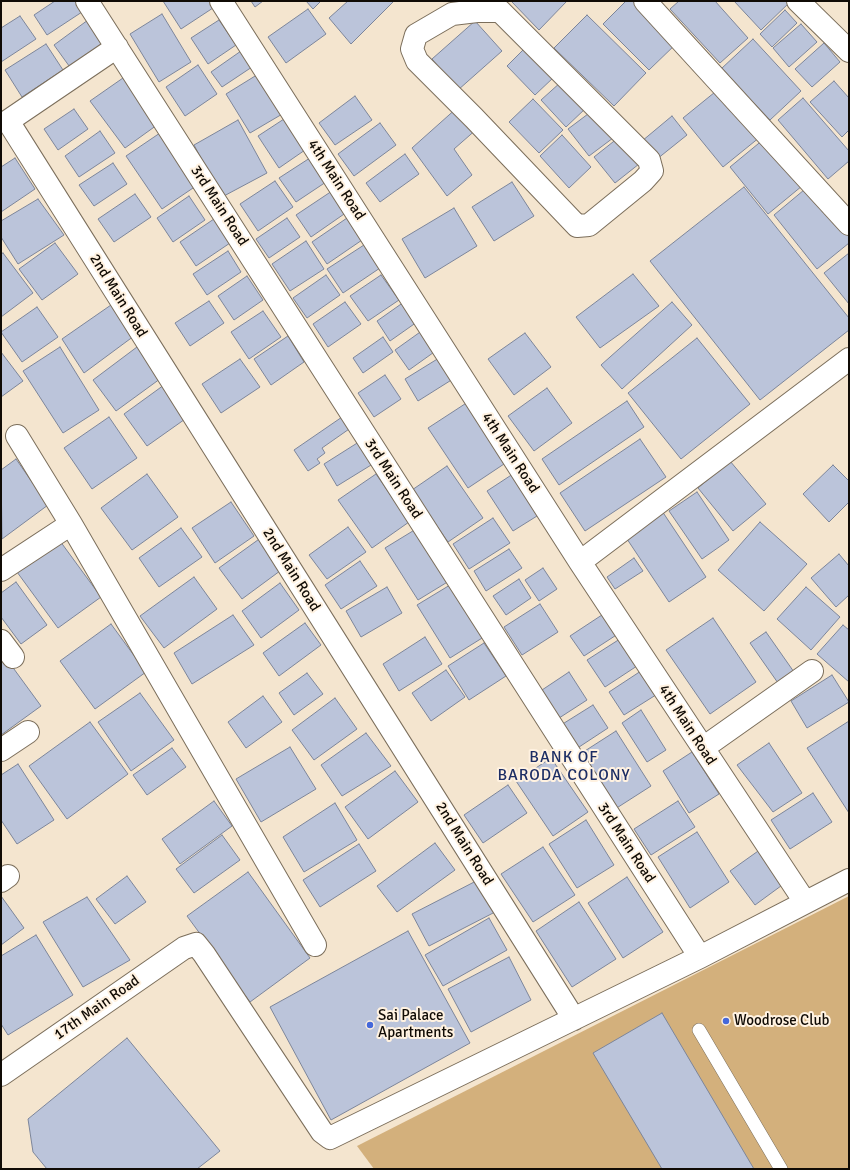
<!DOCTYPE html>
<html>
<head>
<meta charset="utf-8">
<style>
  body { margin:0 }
  #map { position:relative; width:850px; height:1170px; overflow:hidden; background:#f4e5cf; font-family:Signika,sans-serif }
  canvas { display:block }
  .frame { position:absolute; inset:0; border:2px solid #100b05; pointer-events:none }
</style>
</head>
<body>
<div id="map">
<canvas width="850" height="1170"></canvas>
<div class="frame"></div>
</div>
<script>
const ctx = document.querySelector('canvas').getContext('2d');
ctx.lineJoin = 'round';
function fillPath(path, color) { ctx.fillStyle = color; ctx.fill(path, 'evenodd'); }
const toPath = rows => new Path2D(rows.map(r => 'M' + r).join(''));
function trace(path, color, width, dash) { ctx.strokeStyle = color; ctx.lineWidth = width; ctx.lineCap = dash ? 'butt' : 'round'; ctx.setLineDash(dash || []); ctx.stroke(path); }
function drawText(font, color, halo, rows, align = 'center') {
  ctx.font = font + ' Signika,sans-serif'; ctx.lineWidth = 4; ctx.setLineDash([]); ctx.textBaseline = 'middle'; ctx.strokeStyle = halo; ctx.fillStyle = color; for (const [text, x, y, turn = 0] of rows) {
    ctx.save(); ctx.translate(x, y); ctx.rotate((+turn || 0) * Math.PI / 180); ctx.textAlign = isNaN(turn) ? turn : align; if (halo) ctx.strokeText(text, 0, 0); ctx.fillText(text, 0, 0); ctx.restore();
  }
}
const green = toPath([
  [849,896,849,1169,374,1169,357,1146]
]);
const building = toPath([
  [55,1,75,1,82,12,47,35,34,15,55,1],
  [163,1,213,1,216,6,181,29,163,1],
  [251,1,263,1,255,7,251,1],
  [306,1,321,1,313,9,306,1],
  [348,1,394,1,351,44,329,18,348,1],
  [511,1,567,1,539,30,511,1],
  [626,1,638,1,678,42,649,70,603,24,626,1],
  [679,1,715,1,748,38,720,63,670,9,679,1],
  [734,1,791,1,761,30,734,1],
  [308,9,326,34,286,63,268,37,308,9],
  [785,10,797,23,772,47,760,34,785,10],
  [162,14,191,62,159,82,130,34,162,14],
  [587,15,646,73,614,106,554,48,587,15],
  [20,16,36,39,1,62,1,28,20,16],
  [88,20,106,45,72,70,54,45,88,20],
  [219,20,236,45,208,64,191,38,219,20],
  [475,21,502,51,458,90,432,59,475,21],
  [801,24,817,42,789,67,773,48,801,24],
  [753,39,801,91,770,120,721,69,753,39],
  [824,43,840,62,812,87,795,69,824,43],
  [46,44,63,70,22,97,5,70,46,44],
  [525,48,554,77,535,95,507,66,525,48],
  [241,51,252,67,222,87,211,72,241,51],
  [198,65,217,94,185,116,166,87,198,65],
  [260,73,284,113,250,133,226,94,260,73],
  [123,78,157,125,125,148,90,101,123,78],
  [834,81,849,98,849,130,842,137,810,102,834,81],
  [561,82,586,108,566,127,541,100,561,82],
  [720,88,760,137,723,167,683,118,720,88],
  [355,96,372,120,335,145,319,123,355,96],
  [803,98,849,151,849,161,828,179,778,120,803,98],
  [533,99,563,130,539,153,509,122,533,99],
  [458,107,478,128,454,149,472,175,447,196,412,148,458,107],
  [74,109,88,129,58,150,44,129,74,109],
  [592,111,613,138,589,156,568,129,592,111],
  [672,116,687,135,657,159,642,141,672,116],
  [284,119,305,150,279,168,258,136,284,119],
  [238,120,267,173,222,197,194,145,238,120],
  [380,123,396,145,354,176,338,154,380,123],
  [100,131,115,153,79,177,65,156,100,131],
  [160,133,196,186,162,209,126,156,160,133],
  [562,135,591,167,569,188,540,156,562,135],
  [618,138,639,164,615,183,594,157,618,138],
  [764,139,802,186,768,214,730,167,764,139],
  [405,154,419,174,380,202,366,183,405,154],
  [313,156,329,180,296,202,279,178,313,156],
  [15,158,35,189,1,212,1,167,15,158],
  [113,163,127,184,94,206,79,185,113,163],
  [275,181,293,207,258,231,240,204,275,181],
  [512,182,534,216,494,241,472,207,512,182],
  [810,185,849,234,849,243,817,269,774,215,810,185],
  [744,187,849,318,849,330,760,400,650,261,744,187],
  [332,191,347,212,311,237,296,215,332,191],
  [135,194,151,217,114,242,98,219,135,194],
  [189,196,205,220,173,242,157,218,189,196],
  [38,199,64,235,18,264,1,237,1,221,38,199],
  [454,208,477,246,425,278,402,239,454,208],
  [350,216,365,238,327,264,312,242,350,216],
  [287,218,300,237,269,258,256,239,287,218],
  [214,219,230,243,196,266,180,242,214,219],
  [306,241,324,269,290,291,272,264,306,241],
  [55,243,78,274,42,300,19,269,55,243],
  [364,245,380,268,343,293,327,269,364,245],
  [228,251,241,272,207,295,193,274,228,251],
  [3,253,33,293,1,317,1,254,3,253],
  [849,253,849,304,824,273,849,253],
  [633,274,659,306,600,348,576,317,633,274],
  [326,275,340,295,307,318,293,298,326,275],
  [381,275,399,300,368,321,350,296,381,275],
  [247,276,263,300,234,320,218,296,247,276],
  [209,301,224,323,190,346,175,323,209,301],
  [345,302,361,324,328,347,313,324,345,302],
  [404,302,417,322,390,341,377,321,404,302],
  [672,302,692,325,622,389,601,365,672,302],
  [111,305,134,336,84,373,62,339,111,305],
  [37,307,58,337,22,362,1,332,37,307],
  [263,311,281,337,249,359,231,332,263,311],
  [423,330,437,350,409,370,395,350,423,330],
  [525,333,551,367,514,395,488,359,525,333],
  [288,336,304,362,271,385,254,359,288,336],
  [383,337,393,352,363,373,353,358,383,337],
  [697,338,750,404,681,459,628,393,697,338],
  [141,344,164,376,116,411,93,380,141,344],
  [60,347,99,410,63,433,23,371,60,347],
  [1,352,23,381,1,397,1,352],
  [439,358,453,379,418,401,405,379,439,358],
  [240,359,260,387,221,413,202,384,240,359],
  [385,375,401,399,374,417,358,393,385,375],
  [164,385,188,417,147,446,124,414,164,385],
  [547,388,572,423,534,451,508,416,547,388],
  [471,400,510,460,468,488,428,428,471,400],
  [627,401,644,427,559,485,542,459,627,401],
  [345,415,352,427,322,448,325,453,317,459,320,463,308,471,294,450,345,415],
  [109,417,137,458,92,489,64,448,109,417],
  [640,439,666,477,585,531,560,493,640,439],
  [362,440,376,462,337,486,324,464,362,440],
  [16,459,48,505,2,539,1,470,16,459],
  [730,461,766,504,733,531,698,488,730,461],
  [833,465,849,481,849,502,829,522,803,494,833,465],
  [447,466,483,518,448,542,412,490,447,466],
  [519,470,545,511,513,531,487,491,519,470],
  [147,474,178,517,132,550,101,508,147,474],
  [376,474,409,522,372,548,338,500,376,474],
  [697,492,729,540,702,559,669,511,697,492],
  [231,502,254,536,215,563,192,528,231,502],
  [662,511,706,577,669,602,625,536,662,511],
  [493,518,510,543,469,569,453,544,493,518],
  [760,522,807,564,764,611,718,570,760,522],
  [421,526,454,578,418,600,385,548,421,526],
  [348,527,366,552,327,579,309,555,348,527],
  [181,528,202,557,159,587,139,558,181,528],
  [262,537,284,568,242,599,219,568,262,537],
  [60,541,101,597,58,628,17,572,60,541],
  [509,549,522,568,486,591,474,571,509,549],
  [839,554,849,566,849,595,836,607,811,578,839,554],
  [634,558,643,571,615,589,607,577,634,558],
  [360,561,377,586,341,609,325,585,360,561],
  [543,568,557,589,539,601,525,580,543,568],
  [194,577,217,609,164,648,140,616,194,577],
  [519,579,531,598,506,615,493,596,519,579],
  [16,582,47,625,21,644,1,617,1,593,16,582],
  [455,582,487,635,450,658,417,605,455,582],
  [280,583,299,610,261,638,242,611,280,583],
  [387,587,402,613,361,637,346,611,387,587],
  [806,587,840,617,811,650,777,619,806,587],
  [540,604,558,632,522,655,504,627,540,604],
  [608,611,621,632,584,656,570,636,608,611],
  [233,615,254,645,192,684,174,653,233,615],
  [713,618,756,682,710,714,666,650,713,618],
  [305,623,321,645,279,676,263,653,305,623],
  [111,624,146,672,95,709,60,661,111,624],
  [843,625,849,630,849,682,817,654,843,625],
  [766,632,794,672,778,683,750,643,766,632],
  [425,637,442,664,399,691,383,664,425,637],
  [623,637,640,664,605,687,587,660,623,637],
  [484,643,506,676,469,700,448,666,484,643],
  [3,654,41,706,1,735,1,655,3,654],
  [644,669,659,693,624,715,609,692,644,669],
  [446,670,465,697,431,721,412,693,446,670],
  [569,672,587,700,556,720,539,692,569,672],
  [307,673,323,694,294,715,279,693,307,673],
  [832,675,849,702,807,728,791,701,832,675],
  [140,693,174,740,131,771,98,722,140,693],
  [263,696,282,722,246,748,228,722,263,696],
  [335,698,357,729,314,760,292,730,335,698],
  [593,705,608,728,576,749,561,725,593,705],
  [641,710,666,750,647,762,622,723,641,710],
  [849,721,849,813,807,748,849,721],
  [90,722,128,774,67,819,29,766,90,722],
  [616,731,651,786,612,811,577,756,616,731],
  [366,733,391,766,342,796,321,765,366,733],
  [769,743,802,793,773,812,737,765,769,743],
  [290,747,316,789,261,822,236,779,290,747],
  [172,748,186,767,147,795,133,775,172,748],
  [692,752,719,794,689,813,663,771,692,752],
  [551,758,588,812,553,836,516,781,551,758],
  [18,764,54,820,17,844,1,820,1,775,18,764],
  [395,771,418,802,368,839,345,807,395,771],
  [508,785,527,813,483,843,464,815,508,785],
  [813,793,832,822,790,849,771,820,813,793],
  [214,801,232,826,180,864,162,839,214,801],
  [678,801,695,827,651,855,634,829,678,801],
  [335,803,357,840,304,872,283,837,335,803],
  [586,820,614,865,577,888,549,844,586,820],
  [697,832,729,882,690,908,658,857,697,832],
  [222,835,240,860,194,893,176,869,222,835],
  [435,843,455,870,397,912,377,886,435,843],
  [359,844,376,871,320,907,303,880,359,844],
  [543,847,575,895,533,922,501,874,543,847],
  [761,849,785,883,755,905,730,871,761,849],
  [248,872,310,958,250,1002,187,916,248,872],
  [127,876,146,902,115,924,96,899,127,876],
  [627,877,663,932,623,958,588,903,627,877],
  [480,879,497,911,429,946,412,914,480,879],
  [1,896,24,928,1,945,1,896],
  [87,897,130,960,83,987,43,922,87,897],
  [579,902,616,959,572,987,536,931,579,902],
  [489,918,507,950,443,986,425,955,489,918],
  [408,931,470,1043,331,1120,270,1007,408,931],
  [36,935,73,995,8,1035,1,1024,1,956,36,935],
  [509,957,531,1000,471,1032,448,989,509,957],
  [662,1013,754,1169,662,1169,593,1053,662,1013],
  [127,1038,220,1151,197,1169,47,1169,33,1152,28,1119,127,1038]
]);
const lane = toPath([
  [699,1030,781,1169]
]);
const street = toPath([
  [87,1,700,957],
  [221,1,580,562,805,902],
  [645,1,849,224],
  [798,1,849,51],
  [477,11,500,11,649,160,652,171,643,181,589,225,577,226,474,118,417,61,412,49,416,35,452,14,477,11],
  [117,47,8,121,574,1019],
  [17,436,71,524,315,945],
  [580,562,849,359],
  [1,570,71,524],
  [1,641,13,657],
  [703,748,812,671],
  [1,750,28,732],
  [1,881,8,876],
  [1,1075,184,948,196,944,204,954,322,1132,330,1138,700,957,849,880]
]);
const markers = [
  [726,1021,4,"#4568da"],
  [370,1025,4,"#4568da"]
];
const streetNames = [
  ["4th Main Road",336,180,57],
  ["3rd Main Road",219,206,57],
  ["2nd Main Road",118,296,58],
  ["4th Main Road",510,453,57],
  ["3rd Main Road",393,479,57],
  ["2nd Main Road",291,570,58],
  ["4th Main Road",687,725,57],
  ["3rd Main Road",626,843,57],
  ["2nd Main Road",464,844,58],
  ["17th Main Road",97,1008,-35]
];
const poiNames = [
  ["Sai Palace",378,1016],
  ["Apartments",378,1033],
  ["Woodrose Club",734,1021]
];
const neighbourhoodNames = [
  ["BANK OF",564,758],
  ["BARODA COLONY",564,776]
];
fillPath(green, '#d3b07c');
fillPath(building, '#bbc4da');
trace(building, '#7c859a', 1);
trace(lane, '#7b6e5b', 14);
trace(street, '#7b6e5b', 24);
trace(lane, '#fff', 13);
trace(street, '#fff', 22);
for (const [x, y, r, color] of markers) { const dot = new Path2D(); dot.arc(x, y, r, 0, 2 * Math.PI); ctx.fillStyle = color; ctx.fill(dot); trace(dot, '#fff2e1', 1.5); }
drawText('15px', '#100b05', '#fff2e1', streetNames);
drawText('15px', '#100b05', '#fff2e1', poiNames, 'left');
ctx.letterSpacing = '1px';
drawText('16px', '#1c2d64', '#fff2e1', neighbourhoodNames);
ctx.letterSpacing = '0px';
</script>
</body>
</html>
